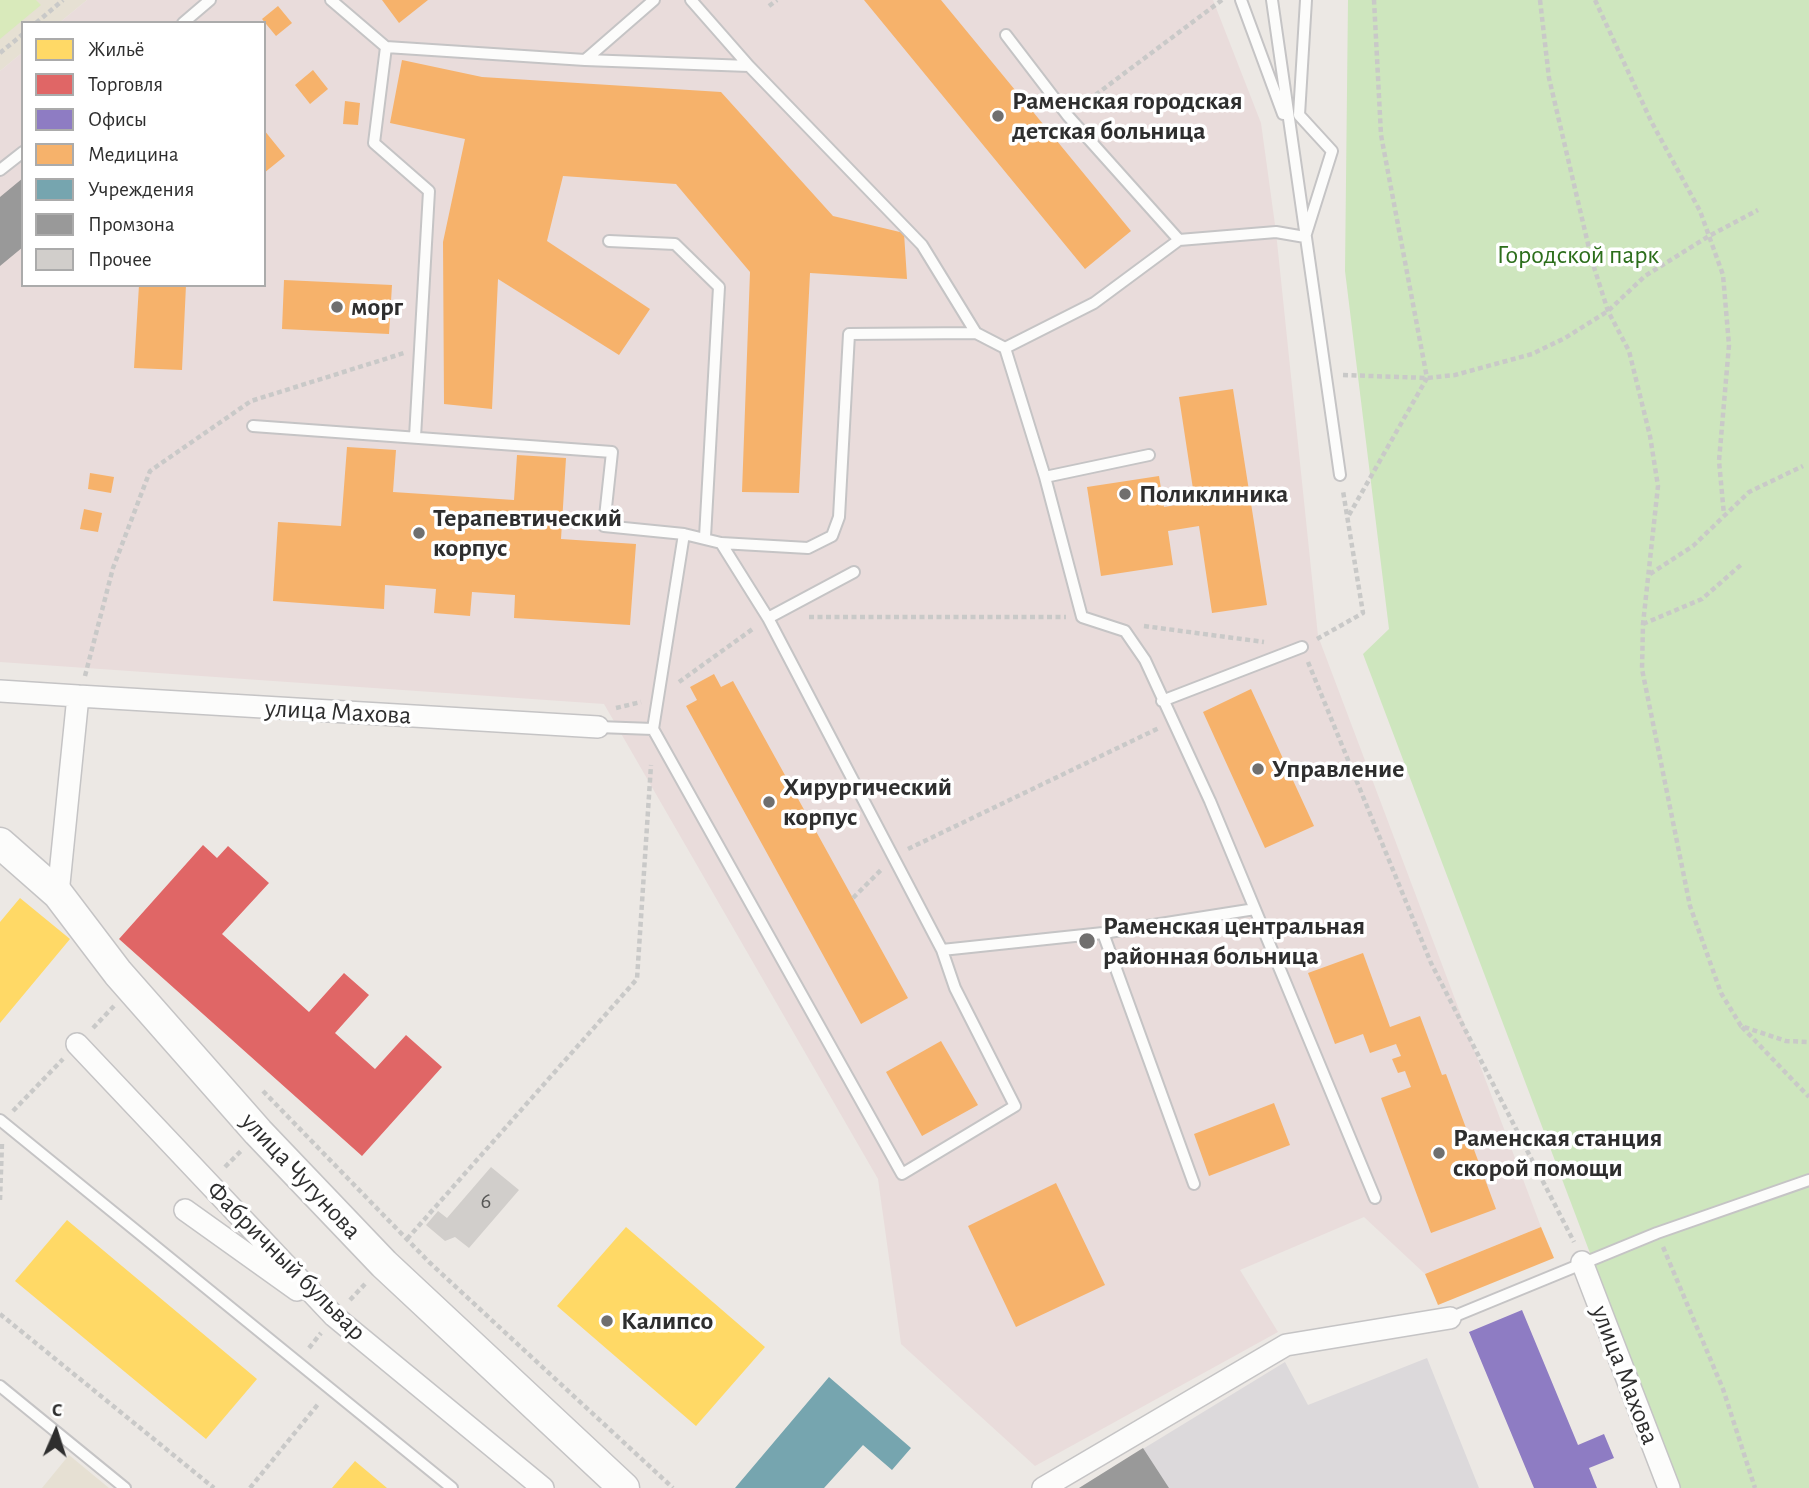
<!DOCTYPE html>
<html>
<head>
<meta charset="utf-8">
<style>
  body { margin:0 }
  #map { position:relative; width:1809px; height:1488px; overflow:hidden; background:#ece8e4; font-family:"Alegreya Sans",sans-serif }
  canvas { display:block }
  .legend { position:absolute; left:21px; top:21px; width:245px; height:266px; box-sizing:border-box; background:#fff; border:2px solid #ababab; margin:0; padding:9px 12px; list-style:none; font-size:21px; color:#2e2e2e }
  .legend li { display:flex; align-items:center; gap:14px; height:35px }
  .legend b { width:35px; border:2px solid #ababab }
  .north { position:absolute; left:21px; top:1397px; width:70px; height:70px; -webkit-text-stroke:5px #fff; paint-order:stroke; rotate:3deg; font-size:19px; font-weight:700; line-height:28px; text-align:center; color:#2e2e2e }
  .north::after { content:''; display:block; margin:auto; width:24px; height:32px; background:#2e2e2e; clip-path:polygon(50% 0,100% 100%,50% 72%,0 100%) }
</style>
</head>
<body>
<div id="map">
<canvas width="1809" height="1488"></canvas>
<ul class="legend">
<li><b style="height:19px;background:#ffd966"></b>Жильё</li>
<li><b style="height:19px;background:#e06666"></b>Торговля</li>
<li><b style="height:19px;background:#8e7cc3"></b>Офисы</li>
<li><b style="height:19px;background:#f6b26b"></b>Медицина</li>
<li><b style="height:19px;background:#76a5af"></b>Учреждения</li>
<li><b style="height:19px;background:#999"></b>Промзона</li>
<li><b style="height:19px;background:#d1cecb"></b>Прочее</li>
</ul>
<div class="north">С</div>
</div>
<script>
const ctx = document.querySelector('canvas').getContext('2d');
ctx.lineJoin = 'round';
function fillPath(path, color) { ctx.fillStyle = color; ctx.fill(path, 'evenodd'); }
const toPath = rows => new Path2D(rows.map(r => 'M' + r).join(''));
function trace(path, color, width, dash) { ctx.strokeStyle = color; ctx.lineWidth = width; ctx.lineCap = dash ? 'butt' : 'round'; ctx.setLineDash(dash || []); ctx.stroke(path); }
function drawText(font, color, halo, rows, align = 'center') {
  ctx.font = font + ' "Alegreya Sans",sans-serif'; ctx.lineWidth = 7; ctx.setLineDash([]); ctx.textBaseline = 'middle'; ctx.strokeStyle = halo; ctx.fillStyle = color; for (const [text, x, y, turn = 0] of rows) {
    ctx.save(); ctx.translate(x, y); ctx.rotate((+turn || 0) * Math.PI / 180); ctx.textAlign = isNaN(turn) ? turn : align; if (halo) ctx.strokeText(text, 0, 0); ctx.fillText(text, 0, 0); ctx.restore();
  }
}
const industrial = toPath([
  [1427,1358,1479,1488,1079,1488,1285,1362,1308,1405]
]);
const education = toPath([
  [0,0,87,0,59,23,23,23,23,52,0,71],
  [69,1455,109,1488,42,1488]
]);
const medical = toPath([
  [87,0,1213,0,1261,123,1276,232,1318,636,1541,1227,1425,1274,1364,1217,1240,1270,1278,1332,1035,1466,901,1344,878,1179,604,704,0,662,0,71,23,52,23,285,264,285,264,23,59,23]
]);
const green = toPath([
  [1348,0,1809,0,1809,1488,1679,1488,1363,654,1389,629,1345,271]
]);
const pitch = toPath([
  [0,0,36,0,41,5,0,39]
]);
const homes = toPath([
  [20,898,70,939,0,1023,0,922],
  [67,1220,257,1379,206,1439,15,1281],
  [626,1227,765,1347,696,1426,557,1306],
  [355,1461,387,1488,332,1488]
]);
const shops = toPath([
  [203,845,217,858,228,846,269,883,222,934,309,1012,344,973,369,995,335,1033,375,1069,406,1035,442,1067,362,1156,119,939]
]);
const offices = toPath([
  [1522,1310,1578,1445,1604,1434,1614,1458,1589,1468,1597,1488,1534,1488,1469,1332]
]);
const health = toPath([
  [382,0,428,0,399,23],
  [864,0,941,0,1131,231,1085,269],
  [278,6,292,23,276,36,262,19],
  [402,60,482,77,721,92,833,216,904,233,907,279,810,273,799,493,742,492,750,272,676,184,563,176,547,241,650,309,619,355,498,279,492,409,444,404,443,242,465,139,390,123],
  [313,70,328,89,310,104,295,85],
  [345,101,360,103,358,125,343,124],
  [264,130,285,156,264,173],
  [284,280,392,285,389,334,282,329],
  [139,285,186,285,182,370,134,368],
  [1233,389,1267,605,1212,613,1199,526,1168,531,1173,565,1101,576,1087,487,1159,476,1164,507,1195,502,1179,397],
  [347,447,396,450,393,492,514,500,517,455,566,458,561,539,636,544,630,625,514,618,515,595,472,592,470,616,434,613,436,589,385,585,384,609,273,601,278,522,341,526],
  [90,473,114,477,111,493,88,489],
  [84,509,102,513,98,532,80,529],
  [714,674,721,687,733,681,908,998,861,1024,686,706,697,700,690,687],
  [1251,689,1314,826,1265,848,1203,712],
  [1363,953,1390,1027,1420,1016,1442,1075,1446,1074,1496,1209,1431,1233,1381,1098,1411,1087,1405,1071,1398,1073,1392,1059,1401,1056,1396,1044,1370,1053,1363,1034,1335,1044,1308,973],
  [941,1041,978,1105,922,1136,886,1072],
  [1274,1103,1290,1145,1209,1176,1194,1134],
  [1056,1183,1105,1285,1016,1327,968,1226],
  [1541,1227,1554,1258,1438,1305,1425,1274]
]);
const public = toPath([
  [829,1377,911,1448,892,1470,863,1445,824,1488,735,1488]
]);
const industry = toPath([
  [23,178,23,247,0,266,0,197],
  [1143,1448,1169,1488,1079,1488]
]);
const building = toPath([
  [491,1167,519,1190,469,1248,455,1237,445,1241,426,1225,438,1211,447,1218]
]);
const path = toPath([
  [1540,0,1549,78,1592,261,1608,311,1629,351,1650,436,1658,486,1643,624,1642,669,1690,906,1721,993,1741,1026,1786,1041,1809,1042],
  [1595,0,1651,121,1700,211,1723,275,1729,345,1719,461,1724,515],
  [769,6,777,0],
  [36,23,63,0],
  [0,53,23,34],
  [1082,105,1222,0],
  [1343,375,1427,378,1455,375,1532,354,1565,338,1608,311,1645,276,1709,236,1758,210],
  [1349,515,1427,378,1381,135,1374,0],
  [1650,574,1693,546,1749,492,1803,466],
  [809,617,1066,617],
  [1643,624,1702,599,1743,563],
  [1144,626,1264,642],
  [1317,639,1363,613,1343,491],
  [1308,662,1431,963,1574,1242],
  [85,676,113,568,150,471,251,401,404,353],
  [679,682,754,628],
  [616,708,641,702],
  [908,849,1159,728],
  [853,898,882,869],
  [1742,1027,1809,1097],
  [93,1028,114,1006],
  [263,1091,429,1262,673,1488],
  [13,1111,63,1059],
  [225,1167,241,1151],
  [0,1200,2,1143],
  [407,1239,637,979,651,765],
  [1663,1247,1723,1389,1755,1488],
  [350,1300,365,1284],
  [0,1314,214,1488],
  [309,1348,321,1333],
  [250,1488,319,1403]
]);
const lane = toPath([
  [331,0,386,47],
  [691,0,749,66],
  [1241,0,1283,114],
  [1272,0,1340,475],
  [183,23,210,0],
  [1006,35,1068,116,1179,240],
  [585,60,654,0],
  [0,170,23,152],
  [609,241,675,244,719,287,705,537],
  [1005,348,1045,477,1082,617,1125,631,1145,660,1210,801,1375,1198],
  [253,426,612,452,604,526,684,534,653,729,598,727],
  [415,437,429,191,374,143,386,47,585,60,749,66,922,245,976,333],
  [1045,477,1149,455],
  [721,543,808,548,832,536,839,517,849,334,976,333,1005,348,1094,303,1179,240,1276,232,1305,237,1332,151,1299,115,1306,0],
  [768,618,854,572],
  [1162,701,1302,647],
  [653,729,902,1174,1015,1106,955,988,942,950,768,618,721,543,684,534],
  [1103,933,1194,1184],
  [942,950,1103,933,1255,909],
  [0,1120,452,1488],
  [1450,1318,1657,1233,1809,1180],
  [0,1386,125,1488]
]);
const street = toPath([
  [0,691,78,696,58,894],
  [78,696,598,727],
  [77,1044,334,1316,543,1488],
  [185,1210,297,1290],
  [1582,1262,1669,1488],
  [1043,1488,1286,1345,1450,1318]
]);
const secondary = toPath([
  [0,843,58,894,118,973,258,1132,384,1264,624,1488]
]);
const markers = [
  [998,116,7,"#706f6e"],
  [337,307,7,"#706f6e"],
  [1125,494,7,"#706f6e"],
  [419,533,7,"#706f6e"],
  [1258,769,7,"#706f6e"],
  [769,802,7,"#706f6e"],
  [1087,941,9,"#706f6e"],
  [1439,1153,7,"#706f6e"],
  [607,1321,7,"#706f6e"]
];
const numberNames = [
  ["6",486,1201]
];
const poiNames = [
  ["Раменская городская",1012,101],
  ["детская больница",1012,131],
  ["морг",351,307],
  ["Поликлиника",1139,494],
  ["Терапевтический",433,518],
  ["корпус",433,548],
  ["Управление",1272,769],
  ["Хирургический",783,787],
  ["корпус",783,817],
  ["Раменская центральная",1103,926],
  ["районная больница",1103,956],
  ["Раменская станция",1453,1138],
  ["скорой помощи",1453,1168],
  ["Калипсо",621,1321]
];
const parkNames = [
  ["Городской парк",1578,255]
];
const streetNames = [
  ["улица Махова",338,712,3],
  ["улица Чугунова",301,1176,47],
  ["Фабричный бульвар",286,1261,45],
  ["улица Махова",1625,1375,69]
];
fillPath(industrial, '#dcd9db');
fillPath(education, '#e6e0d3');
fillPath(medical, '#e9dcdb');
fillPath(green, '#cee6be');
fillPath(pitch, '#d9eabb');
fillPath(homes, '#ffd966');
fillPath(shops, '#e06666');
fillPath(offices, '#8e7cc3');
fillPath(health, '#f6b26b');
fillPath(public, '#76a5af');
fillPath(industry, '#999');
fillPath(building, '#d1cecb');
trace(lane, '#c5c4c5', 14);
trace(street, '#c5c4c5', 24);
trace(secondary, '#c5c4c5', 33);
trace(path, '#c9c9c8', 4.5, [5, 3.5]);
trace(lane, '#fcfcfb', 10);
trace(street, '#fcfcfb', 21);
trace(secondary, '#fcfcfb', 30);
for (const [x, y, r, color] of markers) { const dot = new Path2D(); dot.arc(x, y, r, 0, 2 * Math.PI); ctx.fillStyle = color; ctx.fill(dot); trace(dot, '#fff', 2.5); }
drawText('23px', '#585857', null, numberNames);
drawText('bold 26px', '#2e2e2e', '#fff', poiNames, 'left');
drawText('26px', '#2c6e1b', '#fff', parkNames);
drawText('26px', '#2e2e2e', '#fff', streetNames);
</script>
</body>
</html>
